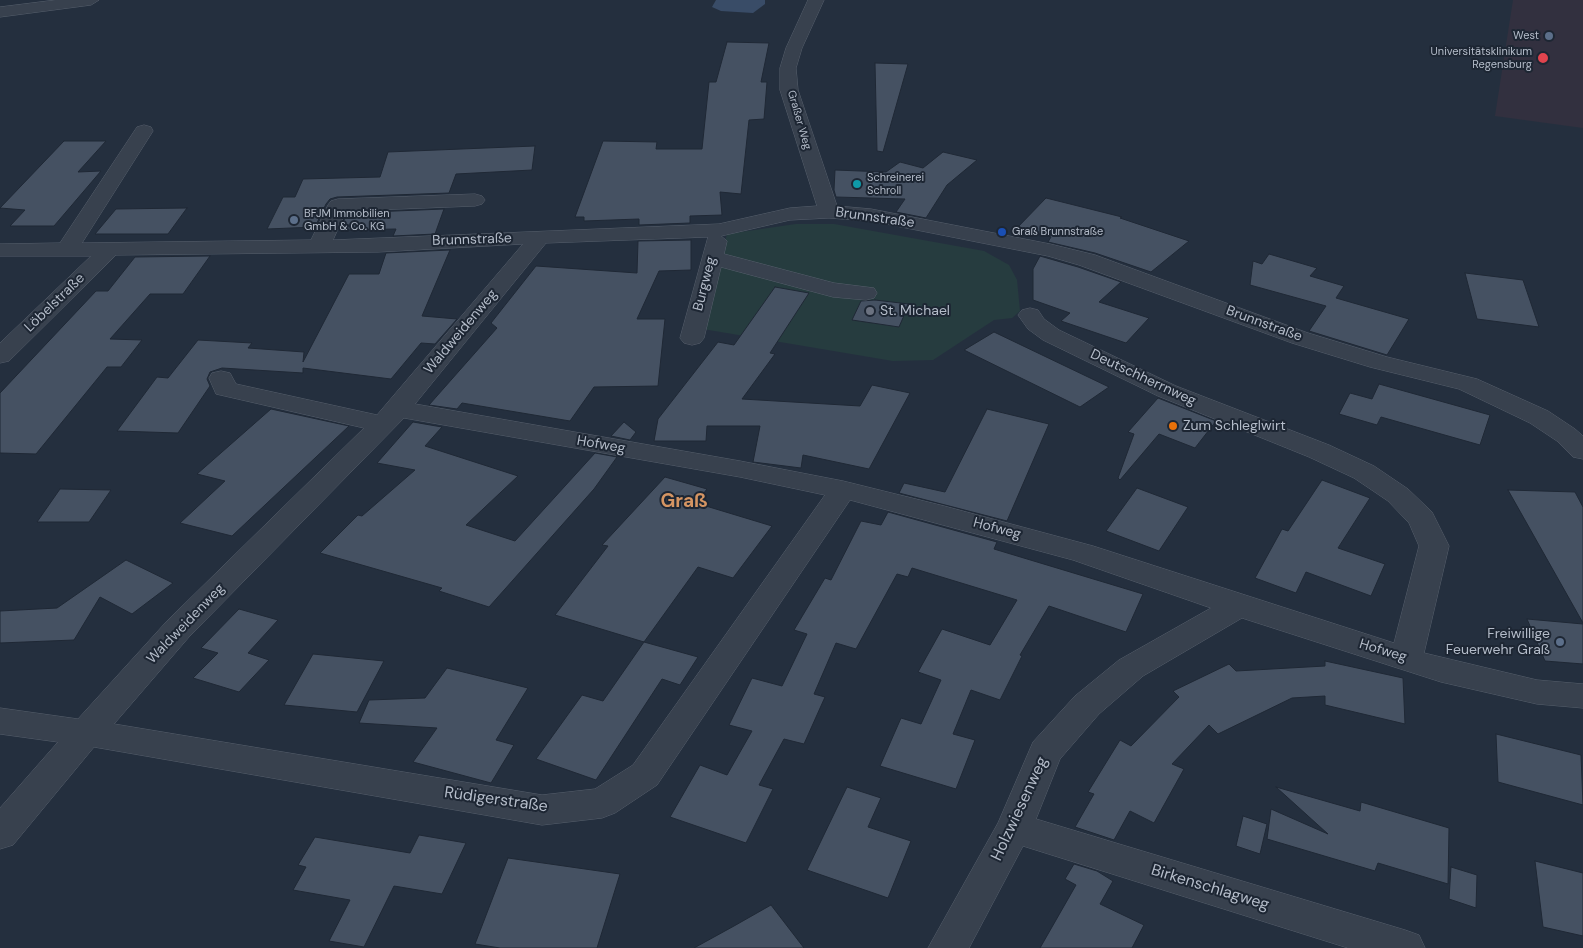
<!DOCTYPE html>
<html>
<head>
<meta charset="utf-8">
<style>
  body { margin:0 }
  canvas { display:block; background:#242f3e }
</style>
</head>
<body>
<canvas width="1583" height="948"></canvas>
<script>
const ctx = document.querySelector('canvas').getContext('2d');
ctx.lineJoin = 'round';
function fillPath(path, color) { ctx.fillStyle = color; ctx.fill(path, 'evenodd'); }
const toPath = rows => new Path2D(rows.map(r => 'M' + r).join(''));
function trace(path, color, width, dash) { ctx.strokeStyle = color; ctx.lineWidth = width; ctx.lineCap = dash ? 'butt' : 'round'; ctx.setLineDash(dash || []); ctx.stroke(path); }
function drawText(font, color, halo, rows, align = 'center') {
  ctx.font = font + ' "DM Sans",sans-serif'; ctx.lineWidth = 4; ctx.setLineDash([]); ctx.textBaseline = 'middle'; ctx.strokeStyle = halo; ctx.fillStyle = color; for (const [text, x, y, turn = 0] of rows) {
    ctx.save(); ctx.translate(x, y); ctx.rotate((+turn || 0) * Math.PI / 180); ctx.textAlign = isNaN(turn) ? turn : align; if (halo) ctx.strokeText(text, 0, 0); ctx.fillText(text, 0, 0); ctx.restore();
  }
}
const medical = toPath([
  [1513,0,1583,0,1583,128,1495,116]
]);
const green = toPath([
  [796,224,834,224,984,251,1009,265,1017,280,1020,311,1012,318,994,320,933,360,893,361,703,329,727,234]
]);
const water = toPath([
  [716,0,765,0,765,4,753,13,721,11,712,7]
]);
const building = toPath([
  [727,42,769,43,761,82,767,82,764,119,749,120,741,194,720,192,722,215,690,216,690,223,639,225,639,219,584,221,584,217,575,217,603,141,657,142,656,149,702,149,709,82,716,82,727,42],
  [875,63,908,64,883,152,877,151,875,63],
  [64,141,106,141,78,172,101,171,54,226,10,226,25,210,0,208,64,141],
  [535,146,532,170,456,174,449,193,337,197,330,199,326,204,315,227,267,229,283,197,295,197,303,179,380,177,388,152,535,146],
  [943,152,977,160,947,185,926,218,896,212,905,199,836,197,834,190,835,170,886,172,900,162,923,168,943,152],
  [1046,198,1122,217,1120,218,1189,241,1151,272,1095,253,1048,242,1051,237,1017,228,1046,198],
  [187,208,168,234,95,234,116,209,187,208],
  [444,209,435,234,393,236,396,229,346,230,348,226,341,227,347,213,444,209],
  [691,240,691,270,659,271,637,319,665,319,658,386,594,387,570,421,462,403,457,409,429,405,497,328,491,323,536,266,637,273,638,241,691,240],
  [450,250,422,316,457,319,435,344,421,343,391,379,303,368,303,373,222,368,210,372,207,379,210,386,178,433,117,431,157,377,168,378,198,340,252,343,248,348,304,352,303,362,349,274,379,274,386,253,450,250],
  [1269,254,1317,268,1310,276,1344,286,1336,298,1409,319,1387,355,1309,331,1326,306,1250,285,1253,261,1262,264,1269,254],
  [210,256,183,294,150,294,110,339,142,340,121,367,107,367,36,454,0,453,0,393,96,291,108,291,135,257,210,256],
  [1040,256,1078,267,1121,282,1099,302,1149,318,1126,343,1061,321,1070,313,1033,300,1033,269,1040,256],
  [1465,273,1523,280,1539,327,1477,319,1465,273],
  [775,287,809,293,770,353,775,354,742,399,860,406,872,385,910,393,869,469,803,455,801,468,753,462,760,426,707,426,706,441,654,441,658,419,718,342,734,345,775,287],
  [875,300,909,304,899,327,852,320,861,301,875,300],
  [994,332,1109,387,1080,407,964,350,994,332],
  [1379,384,1490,415,1480,445,1381,417,1377,425,1339,414,1350,393,1372,399,1379,384],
  [1158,398,1216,421,1195,448,1159,434,1120,480,1118,478,1134,434,1128,432,1158,398],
  [271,409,349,426,232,536,180,523,225,481,197,474,271,409],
  [987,409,1049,424,1007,521,899,493,904,483,945,492,987,409],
  [413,422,442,427,425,446,518,476,466,525,515,541,595,453,617,457,594,489,489,607,439,591,442,588,320,553,358,515,362,516,415,470,377,463,413,422],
  [624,422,636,432,630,440,611,436,624,422],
  [665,477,707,489,696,503,772,526,733,578,698,567,644,642,555,615,608,546,602,545,665,477],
  [1322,480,1370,498,1338,548,1385,564,1371,596,1306,572,1296,593,1255,578,1282,529,1288,531,1322,480],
  [1137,488,1188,507,1159,551,1106,531,1137,488],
  [60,489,111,490,89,522,37,522,60,489],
  [1508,490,1575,492,1583,507,1583,623,1508,490],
  [888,512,997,542,994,549,1143,594,1126,632,1049,606,1020,655,1022,656,1000,700,971,690,953,734,975,740,956,789,880,766,901,718,921,724,941,680,918,672,942,629,990,645,1017,600,912,568,908,577,897,574,856,649,836,643,814,694,825,697,804,744,784,739,759,785,773,789,746,843,670,817,700,765,727,775,752,731,729,725,752,678,782,686,807,634,794,630,825,578,831,580,861,521,881,525,888,512],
  [126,560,173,583,132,614,100,597,74,640,0,643,0,611,57,608,126,560],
  [239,609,278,620,248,653,269,660,239,692,193,678,218,653,201,648,239,609],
  [1527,619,1583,624,1583,664,1545,661,1527,619],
  [644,642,698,657,680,685,662,679,596,780,536,759,582,695,603,701,644,642],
  [313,654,384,661,357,712,284,705,313,654],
  [1325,661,1403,678,1405,724,1325,705,1325,696,1292,698,1218,734,1209,725,1172,764,1184,769,1154,823,1130,811,1114,840,1075,827,1094,794,1088,792,1120,740,1131,746,1179,697,1173,691,1229,664,1236,671,1325,666,1325,661],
  [447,668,528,688,496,740,514,745,491,783,413,762,437,728,359,723,369,700,425,698,447,668],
  [1496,734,1581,755,1583,805,1498,782,1496,734],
  [847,787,881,798,868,827,911,841,888,898,807,870,847,787],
  [1276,787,1360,811,1361,802,1449,828,1448,884,1378,863,1375,871,1267,839,1271,809,1328,834,1276,787],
  [1243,816,1267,824,1260,854,1236,846,1243,816],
  [419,835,466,843,442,894,394,886,364,947,329,941,350,900,293,890,306,867,298,865,315,837,410,853,419,835],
  [508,858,620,874,597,948,500,948,475,944,508,858],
  [1535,861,1583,873,1583,936,1543,927,1535,861],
  [1074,864,1097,871,1113,881,1100,904,1144,925,1132,948,1040,948,1076,885,1065,879,1074,864],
  [1451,867,1477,875,1476,908,1449,899,1451,867],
  [771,905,804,948,694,948,734,926,771,905]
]);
const minor = toPath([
  [56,0,99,0,91,5,0,17,0,7,56,0],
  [808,0,824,0,802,48,796,68,798,90,837,206,871,209,1050,244,1095,255,1308,333,1387,357,1477,379,1548,411,1575,429,1583,436,1583,459,1573,457,1557,441,1530,423,1459,389,1370,367,1292,343,1079,265,1048,256,871,221,829,218,790,220,721,236,727,241,724,254,834,283,874,288,877,293,874,298,866,300,833,297,721,267,704,338,700,343,692,345,684,343,680,338,708,237,546,243,415,404,740,461,843,481,944,506,1093,546,1394,643,1419,546,1409,523,1388,501,1354,478,1309,457,1158,396,1043,340,1028,329,1018,315,1022,310,1030,308,1038,310,1044,319,1059,330,1176,386,1329,445,1374,466,1408,489,1432,512,1449,546,1424,653,1537,680,1583,684,1583,708,1537,704,1441,682,1242,618,1143,676,1099,714,1060,759,1036,819,1405,930,1419,935,1425,948,1348,948,1023,846,969,948,928,948,998,823,1033,742,1075,696,1119,660,1211,608,1073,560,850,500,657,785,615,813,602,818,542,825,94,747,13,845,0,849,0,808,58,742,0,734,0,708,78,719,167,621,364,428,216,394,209,378,212,373,221,371,230,373,236,384,377,415,523,244,378,252,116,255,9,361,0,363,0,343,91,256,0,256,0,244,60,243,137,127,144,125,151,127,153,131,82,243,311,240,328,205,331,201,338,199,475,194,482,196,485,200,482,204,475,206,346,211,333,240,719,224,790,208,817,206,780,90,780,68,786,48,808,0],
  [404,418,740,477,825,495,633,765,595,789,542,795,114,724,189,637,404,418]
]);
const markers = [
  [1549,36,5,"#5c6f8a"],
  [1543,58,6,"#e0444e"],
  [857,184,5,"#0f9aa8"],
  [294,220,5,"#5c6f8a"],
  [1002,232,5,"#1a4fb4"],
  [870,311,5,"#6b7280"],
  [1173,426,5,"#e8710a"],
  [1560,642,5,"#5c6f8a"]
];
const farPoinames = [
  ["West",1539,36,"right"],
  ["Universitätsklinikum",1532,52,"right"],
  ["Regensburg",1532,65,"right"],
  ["Schreinerei",867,178],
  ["Schroll",867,191],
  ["BFJM Immobilien",304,214],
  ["GmbH & Co. KG",304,227],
  ["Graß Brunnstraße",1012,232]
];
const farStreetnames = [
  ["Graßer Weg",799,120,74]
];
const streetNames = [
  ["Brunnstraße",875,218,8],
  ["Brunnstraße",472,240,-2],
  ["Burgweg",705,284,-76],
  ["Löbelstraße",55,303,-44],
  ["Brunnstraße",1264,324,20],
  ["Waldweidenweg",461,332,-50],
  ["Deutschherrnweg",1143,378,25],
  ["Hofweg",601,445,10],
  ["Hofweg",997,529,15],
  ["Waldweidenweg",186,624,-46],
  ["Hofweg",1383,651,17]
];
const poiNames = [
  ["St. Michael",880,311],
  ["Zum Schleglwirt",1183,426],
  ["Freiwillige",1550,634,"right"],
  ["Feuerwehr Graß",1550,650,"right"]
];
const nearStreetnames = [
  ["Rüdigerstraße",496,800,8],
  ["Holzwiesenweg",1020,809,-65],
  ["Birkenschlagweg",1210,888,17]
];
const districtNames = [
  ["Graß",684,502]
];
fillPath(medical, '#32303f');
fillPath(green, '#263c3f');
fillPath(water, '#394c67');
fillPath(building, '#455162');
trace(building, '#1f2835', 1);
trace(minor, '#565f6c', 1);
fillPath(minor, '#38414e');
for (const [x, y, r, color] of markers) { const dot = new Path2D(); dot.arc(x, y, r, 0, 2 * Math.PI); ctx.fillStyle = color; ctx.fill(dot); trace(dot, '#1d2633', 2); }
drawText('11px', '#b4bcc9', '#1d2633', farPoinames, 'left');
drawText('11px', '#b4bcc9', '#1d2633', farStreetnames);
drawText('14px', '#b4bcc9', '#1d2633', streetNames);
drawText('14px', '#b4bcc9', '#1d2633', poiNames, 'left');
drawText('16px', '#b4bcc9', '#1d2633', nearStreetnames);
drawText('bold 19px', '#d59563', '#1d2633', districtNames);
</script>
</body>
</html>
